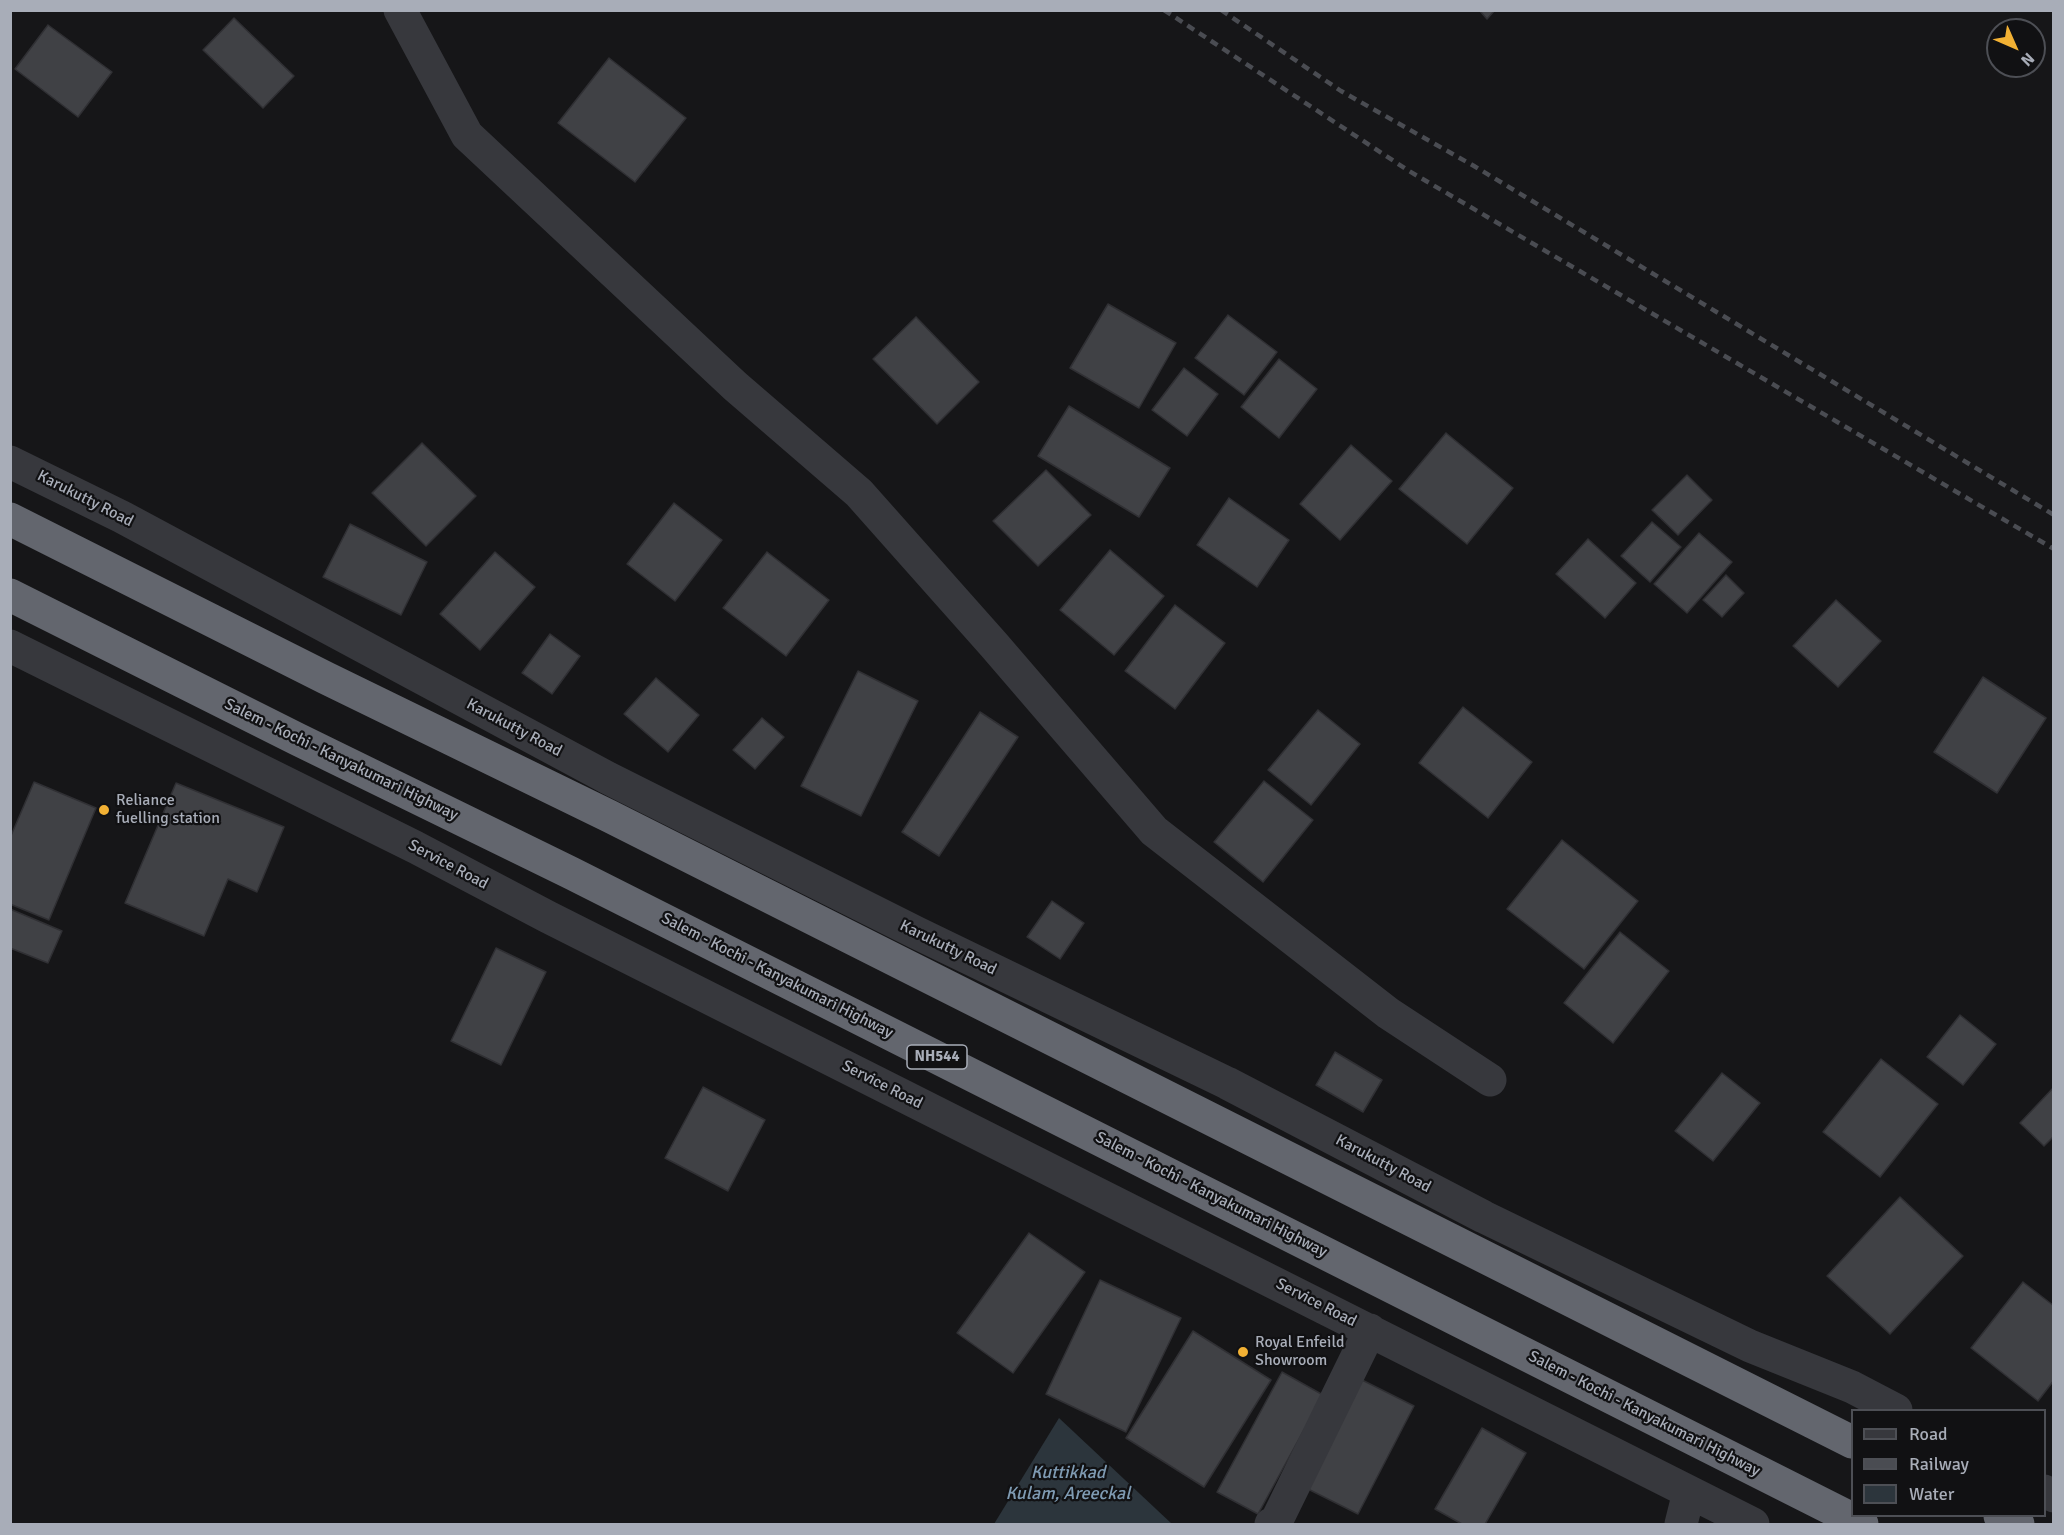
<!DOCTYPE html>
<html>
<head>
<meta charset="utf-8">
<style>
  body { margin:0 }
  #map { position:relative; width:2064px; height:1535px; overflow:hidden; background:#161618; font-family:Signika,sans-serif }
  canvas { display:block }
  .frame { position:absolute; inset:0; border:12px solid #a8adb8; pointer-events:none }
  .legend { position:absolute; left:1851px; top:1409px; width:195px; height:108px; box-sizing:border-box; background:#111113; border:2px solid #4d4f55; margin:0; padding:8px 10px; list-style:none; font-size:18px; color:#a8adb8 }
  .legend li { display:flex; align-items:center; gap:12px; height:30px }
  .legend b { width:30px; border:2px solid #4d4f55 }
  .north { position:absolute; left:1986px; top:18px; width:60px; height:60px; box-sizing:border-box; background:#111113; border:2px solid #4d4f55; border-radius:50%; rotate:135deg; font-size:16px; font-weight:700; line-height:24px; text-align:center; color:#a8adb8 }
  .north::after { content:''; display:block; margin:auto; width:21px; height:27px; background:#f2b134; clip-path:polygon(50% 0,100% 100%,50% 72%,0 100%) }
</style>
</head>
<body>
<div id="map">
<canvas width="2064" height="1535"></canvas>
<div class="frame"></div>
<ul class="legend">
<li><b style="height:8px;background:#37383d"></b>Road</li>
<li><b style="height:8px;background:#4a4c52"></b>Railway</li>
<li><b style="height:16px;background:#2c353c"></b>Water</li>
</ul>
<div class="north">N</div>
</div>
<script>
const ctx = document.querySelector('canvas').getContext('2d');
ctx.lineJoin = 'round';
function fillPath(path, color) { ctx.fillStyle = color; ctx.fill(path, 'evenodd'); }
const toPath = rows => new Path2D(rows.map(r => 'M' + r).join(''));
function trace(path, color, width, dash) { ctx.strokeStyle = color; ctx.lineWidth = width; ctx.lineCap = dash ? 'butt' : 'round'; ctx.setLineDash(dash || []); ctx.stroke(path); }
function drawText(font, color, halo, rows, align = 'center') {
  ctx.font = font + ' Signika,sans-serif'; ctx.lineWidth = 4.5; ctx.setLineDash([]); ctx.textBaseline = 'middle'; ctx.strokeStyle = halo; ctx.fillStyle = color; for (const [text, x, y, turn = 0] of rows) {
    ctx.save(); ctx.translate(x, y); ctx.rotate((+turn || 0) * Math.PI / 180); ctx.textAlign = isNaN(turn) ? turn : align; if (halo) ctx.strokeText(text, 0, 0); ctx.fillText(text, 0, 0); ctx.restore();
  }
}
const water = toPath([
  [1059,1418,1172,1524,994,1524]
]);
const building = toPath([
  [1479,10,1495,10,1487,19,1479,10],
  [234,18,294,76,263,108,203,50,234,18],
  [48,25,112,72,78,117,15,69,48,25],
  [609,58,686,118,635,182,558,123,609,58],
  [1108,304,1176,343,1139,408,1070,368,1108,304],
  [1228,315,1277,352,1244,395,1195,358,1228,315],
  [916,317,979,382,937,424,873,359,916,317],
  [1279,359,1317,389,1279,438,1241,407,1279,359],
  [1184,368,1218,394,1187,436,1152,410,1184,368],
  [1069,406,1170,468,1139,517,1038,456,1069,406],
  [1446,433,1513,488,1467,544,1399,489,1446,433],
  [422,443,476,496,426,546,372,493,422,443],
  [1351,445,1392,481,1340,540,1300,504,1351,445],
  [1046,470,1091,515,1038,566,993,521,1046,470],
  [1687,475,1712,500,1678,535,1652,510,1687,475],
  [1229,498,1289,540,1257,587,1197,545,1229,498],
  [674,503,722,540,675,601,627,564,674,503],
  [1652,522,1681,547,1650,582,1621,556,1652,522],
  [350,524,427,562,401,615,323,577,350,524],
  [1699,533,1732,562,1687,613,1654,584,1699,533],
  [1588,539,1636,583,1605,618,1556,574,1588,539],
  [1110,550,1164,596,1114,655,1060,610,1110,550],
  [495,552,535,587,480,650,440,614,495,552],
  [767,552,829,600,786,656,723,608,767,552],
  [1726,575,1744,593,1722,617,1703,600,1726,575],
  [1836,600,1881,641,1838,687,1793,646,1836,600],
  [1175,605,1225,643,1175,709,1125,671,1175,605],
  [550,634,580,656,552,694,522,673,550,634],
  [858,671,918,701,861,816,801,786,858,671],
  [1983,677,2046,718,1997,793,1934,752,1983,677],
  [656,678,699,715,668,752,624,714,656,678],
  [1463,707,1532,762,1488,818,1419,763,1463,707],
  [1318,710,1360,744,1311,805,1268,770,1318,710],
  [980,712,1018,737,939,856,902,832,980,712],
  [762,718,784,737,755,769,733,750,762,718],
  [1264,781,1313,820,1263,882,1214,842,1264,781],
  [34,782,96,808,49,920,10,904,10,838,34,782],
  [176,783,284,827,257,892,228,879,204,936,125,903,176,783],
  [1562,840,1638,901,1584,969,1507,909,1562,840],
  [1052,901,1084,923,1060,959,1027,937,1052,901],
  [10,909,62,931,48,963,10,948,10,909],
  [1620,932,1669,971,1613,1043,1564,1003,1620,932],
  [496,948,546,972,501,1065,451,1041,496,948],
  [1960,1015,1996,1044,1963,1085,1927,1057,1960,1015],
  [1335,1052,1382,1080,1363,1112,1316,1085,1335,1052],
  [1881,1059,1938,1104,1880,1177,1823,1132,1881,1059],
  [1722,1073,1760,1103,1713,1161,1675,1131,1722,1073],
  [703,1087,765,1120,728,1191,665,1158,703,1087],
  [2054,1087,2054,1136,2044,1146,2020,1123,2054,1087],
  [1900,1197,1963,1256,1890,1334,1827,1276,1900,1197],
  [1029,1233,1085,1272,1013,1373,957,1333,1029,1233],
  [1100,1280,1181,1318,1126,1432,1046,1394,1100,1280],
  [2023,1282,2054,1306,2054,1380,2038,1401,1971,1348,2023,1282],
  [1193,1331,1271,1380,1204,1487,1126,1438,1193,1331],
  [1282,1372,1323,1395,1258,1514,1217,1492,1282,1372],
  [1356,1377,1414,1406,1358,1514,1300,1485,1356,1377],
  [1482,1428,1526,1453,1485,1524,1462,1524,1435,1509,1482,1428]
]);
const minor = toPath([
  [400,10,467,135,735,386,859,493,994,645,1154,831,1388,1013,1490,1080],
  [10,462,122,517,608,778,917,933,1227,1083,1484,1217,1750,1346,1852,1387,1896,1410],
  [10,646,415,847,548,917,1753,1524],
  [2044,1491,2054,1496],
  [1271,1524,1276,1522,1370,1330],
  [1681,1524,1689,1492]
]);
const highway = toPath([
  [10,519,326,678,609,816,1852,1442],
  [10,595,297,739,571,873,1862,1524],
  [2000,1516,2018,1524]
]);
const rail = toPath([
  [1164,10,1409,171,2054,549],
  [1221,10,1341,91,1474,166,2054,515]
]);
const markers = [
  [104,810,6,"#f2b134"],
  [1243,1352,6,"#f2b134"]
];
const shields = [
  [937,1057,60]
];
const shieldNames = [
  ["NH544",937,1057]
];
const streetNames = [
  ["Karukutty Road",85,499,27],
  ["Karukutty Road",514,728,28],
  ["Salem - Kochi - Kanyakumari Highway",341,760,26],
  ["Service Road",448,865,28],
  ["Karukutty Road",948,948,26],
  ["Salem - Kochi - Kanyakumari Highway",777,976,27],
  ["Service Road",882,1085,27],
  ["Karukutty Road",1383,1164,28],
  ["Salem - Kochi - Kanyakumari Highway",1211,1195,27],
  ["Service Road",1316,1303,27],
  ["Salem - Kochi - Kanyakumari Highway",1644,1414,27]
];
const poiNames = [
  ["Reliance",116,801],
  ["fuelling station",116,819],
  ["Royal Enfeild",1255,1343],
  ["Showroom",1255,1361]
];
const waterNames = [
  ["Kuttikkad",1068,1473],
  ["Kulam, Areeckal",1068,1494]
];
fillPath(water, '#2c353c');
fillPath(building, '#404145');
trace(building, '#303034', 1.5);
trace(minor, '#37383d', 33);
trace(highway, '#63666e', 33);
trace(rail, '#4a4c52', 4.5, [8, 6]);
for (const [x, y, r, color] of markers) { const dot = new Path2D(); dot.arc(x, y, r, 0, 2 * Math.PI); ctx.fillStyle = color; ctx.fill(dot); trace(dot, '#111113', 2); }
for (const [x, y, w] of shields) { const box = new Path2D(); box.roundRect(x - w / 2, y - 12, w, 24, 4.5); ctx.fillStyle = '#111113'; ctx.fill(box); trace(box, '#a8adb8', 1.5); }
drawText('bold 15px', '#a8adb8', null, shieldNames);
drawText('16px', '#a8adb8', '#111113', streetNames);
drawText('16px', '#a8adb8', '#111113', poiNames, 'left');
drawText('italic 18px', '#7f9bb3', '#111113', waterNames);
</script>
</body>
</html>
